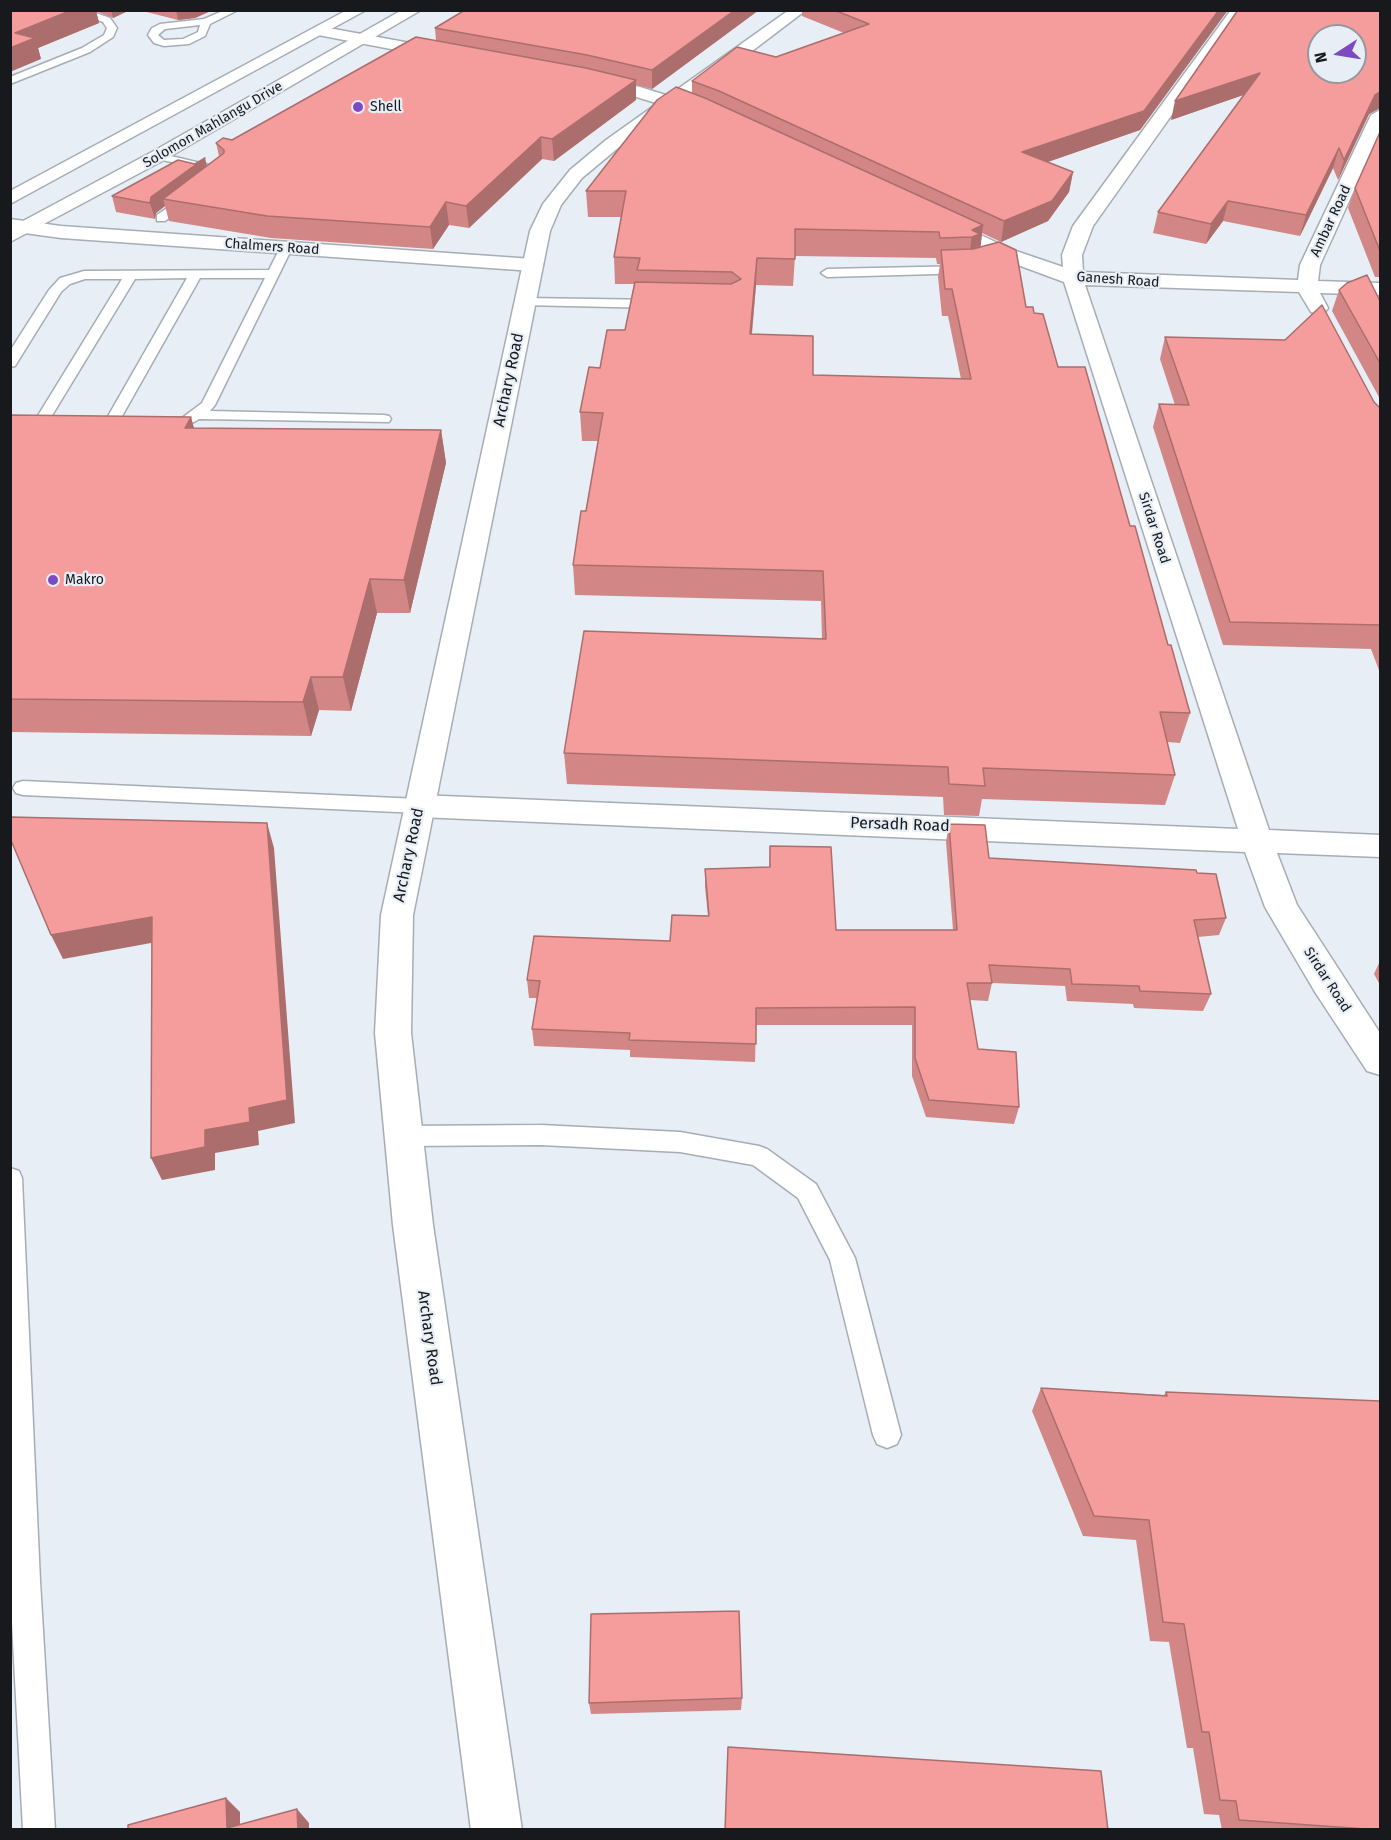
<!DOCTYPE html>
<html>
<head>
<meta charset="utf-8">
<style>
  body { margin:0 }
  #map { position:relative; width:1391px; height:1840px; overflow:hidden; background:#e7eef5; font-family:"Fira Sans",sans-serif }
  canvas { display:block }
  .frame { position:absolute; inset:0; border:12px solid #17191c; pointer-events:none }
  .north { position:absolute; left:1307px; top:24px; width:60px; height:60px; box-sizing:border-box; background:#e7eef5; border:2px solid #94999e; border-radius:50%; rotate:258deg; font-size:16px; font-weight:700; line-height:24px; text-align:center; color:#17191c }
  .north::after { content:''; display:block; margin:auto; width:21px; height:27px; background:#7e4ac2; clip-path:polygon(50% 0,100% 100%,50% 72%,0 100%) }
</style>
</head>
<body>
<div id="map">
<canvas width="1391" height="1840"></canvas>
<div class="frame"></div>
<div class="north">N</div>
</div>
<script>
const ctx = document.querySelector('canvas').getContext('2d');
ctx.lineJoin = 'round';
const toPath = rows => new Path2D(rows.map(r => 'M' + r).join(''));
function trace(path, color, width, dash) { ctx.strokeStyle = color; ctx.lineWidth = width; ctx.lineCap = dash ? 'butt' : 'round'; ctx.setLineDash(dash || []); ctx.stroke(path); }
function fillPath(path, color) { ctx.fillStyle = color; ctx.fill(path, 'evenodd'); }
function drawText(font, color, halo, rows, align = 'center') {
  ctx.font = font + ' "Fira Sans",sans-serif'; ctx.lineWidth = 4.5; ctx.setLineDash([]); ctx.textBaseline = 'middle'; ctx.strokeStyle = halo; ctx.fillStyle = color; for (const [text, x, y, turn = 0] of rows) {
    ctx.save(); ctx.translate(x, y); ctx.rotate((+turn || 0) * Math.PI / 180); ctx.textAlign = isNaN(turn) ? turn : align; if (halo) ctx.strokeText(text, 0, 0); ctx.fillText(text, 0, 0); ctx.restore();
  }
}
const lane = toPath([
  [72,10,87,10,110,18,117,28,113,37,90,52,10,84,10,77,82,48,104,35,107,28,103,22,72,10],
  [225,10,238,10,210,24,205,36,189,44,164,46,154,43,148,35,152,28,160,24,204,19,225,10],
  [200,25,198,32,183,39,164,40,158,35,165,29,200,25],
  [158,153,209,165,211,167,205,170,154,158,152,156,158,153],
  [186,195,196,198,165,221,157,221,157,215,186,195],
  [286,244,292,248,215,405,210,411,384,415,389,416,391,419,389,422,199,419,187,426,159,429,157,426,159,423,182,418,202,403,265,278,200,278,117,425,115,428,105,428,103,425,187,278,135,279,48,422,46,425,36,425,34,422,122,279,85,279,70,284,61,292,15,366,10,367,10,351,49,290,60,278,84,271,269,270,280,248,286,244],
  [967,266,972,267,972,273,827,277,821,273,827,269,967,266],
  [526,298,658,300,665,304,658,308,521,305,521,299,526,298],
  [23,781,419,799,426,801,429,806,426,811,419,813,23,795,16,793,13,788,16,783,23,781],
  [541,1125,680,1132,759,1146,767,1149,816,1184,855,1258,901,1435,897,1444,887,1448,877,1444,873,1435,830,1260,798,1198,753,1165,680,1152,541,1145,404,1146,396,1143,392,1136,396,1129,404,1126,541,1125],
  [10,1168,19,1171,22,1178,40,1581,55,1830,23,1830,10,1585,10,1168]
]);
const street = toPath([
  [1231,10,1246,10,1093,226,1082,255,1083,272,1298,280,1300,265,1371,115,1380,110,1380,133,1320,265,1318,281,1380,283,1380,295,1320,293,1328,308,1325,312,1318,314,1311,312,1299,292,1085,285,1269,830,1380,835,1380,857,1277,853,1297,905,1380,1033,1380,1075,1367,1071,1315,992,1265,907,1245,852,419,817,408,814,404,806,408,798,419,795,1238,829,1064,282,999,258,934,228,931,224,941,218,948,220,1013,250,1063,267,1062,255,1073,226,1231,10],
  [323,27,443,49,451,54,443,59,318,35,315,32,323,27],
  [592,77,640,87,707,108,709,112,701,117,630,95,586,85,584,82,586,79,592,77],
  [10,219,61,226,533,259,540,261,543,265,540,269,533,271,61,238,10,231,10,219]
]);
const secondary = toPath([
  [347,10,366,10,10,204,10,191,347,10],
  [402,10,421,10,164,160,10,242,10,228,152,152,402,10],
  [789,10,806,10,680,106,618,148,582,178,561,205,550,231,413,915,411,1033,433,1225,522,1830,471,1830,393,1225,375,1033,381,915,530,231,543,204,570,170,606,140,789,10]
]);
const wall = toPath([
  [10,10,130,10,113,18,96,11,99,23,38,48,41,59],
  [139,10,213,10,195,18,178,20],
  [465,10,759,10,652,89,636,85,636,100,554,161,542,159,469,228,449,225,433,249,271,238,169,221,165,206,156,213,155,219,116,212,112,196,195,164,207,165,219,156,216,143,232,140,436,41,435,28],
  [802,10,1228,10,1140,130,1047,162,1073,172,1069,192,1048,221,1001,242,982,233,980,247,1026,307,1034,313,1130,526,1190,713,1180,743,1167,742,1175,775,1165,805,982,799,979,816,944,815,943,797,567,784,564,753,822,639,821,601,575,595,573,565,586,511,598,441,582,441,580,412,600,368,625,330,634,284,615,284,614,257,621,217,588,217,586,191,692,93,692,81,776,57,844,33,802,16],
  [795,256,936,258,937,264,940,264,938,277,942,316,948,316,961,379,813,375,752,334,756,285,793,286],
  [1380,10,1380,109,1380,108,1369,114,1338,180,1333,168,1300,236,1223,221,1206,244,1153,233,1158,212,1243,95,1171,120],
  [1380,132,1380,277,1375,277,1348,208,1355,188],
  [1339,290,1380,301,1380,399,1332,311],
  [1165,337,1374,402,1380,408,1380,673,1371,649,1223,645,1153,427,1159,404,1175,405,1160,359],
  [10,415,191,417,194,428,441,430,446,463,410,613,377,613,351,711,319,710,311,736,10,732],
  [949,824,989,858,1197,873,1226,918,1219,935,1198,937,1211,994,1203,1011,1134,1008,1133,1004,1067,1001,1065,986,992,983,988,1001,970,1000,978,1049,1019,1107,1014,1124,926,1117,912,1076,912,1025,756,1025,755,1062,630,1057,630,1050,534,1046,532,1029,537,998,529,998,527,980,670,941,708,916,705,887,705,869,769,867,770,846,836,930,953,930,946,842],
  [1380,961,1380,985,1374,974],
  [1041,1388,1164,1395,1166,1392,1380,1830,1222,1830,1219,1815,1204,1814,1193,1748,1187,1748,1169,1642,1150,1641,1136,1540,1083,1536,1032,1411],
  [742,1698,741,1710,591,1714,589,1703]
]);
const shadedWall = toPath([
  [72,10,96,10,99,23,38,48,41,59,10,72,10,48,15,33],
  [111,10,130,10,113,18],
  [176,10,213,10,195,18,178,20],
  [735,10,759,10,652,89,652,70],
  [1219,10,1228,10,1140,130,1019,172,1022,152],
  [1260,73,1255,91,1171,120,1175,101],
  [636,80,636,100,554,161,552,139],
  [1380,92,1380,108,1369,114,1338,180,1344,160,1375,95],
  [541,137,542,159,469,228,466,206],
  [1339,148,1333,168,1300,236,1306,215],
  [205,158,209,174,163,199,165,206,156,213,155,219,150,203,151,197],
  [1073,172,1069,192,1048,221,1001,242,1004,221],
  [1228,201,1223,221,1206,244,1211,224],
  [446,202,449,225,433,249,430,227],
  [983,225,980,252,969,264,972,230],
  [757,258,756,285,749,362,750,334],
  [191,417,199,449,185,428],
  [441,430,446,463,410,613,404,580],
  [370,579,377,613,351,711,343,677],
  [311,677,319,710,311,736,303,702],
  [267,823,274,848,295,1123,258,1131,259,1145,215,1153,215,1170,162,1180,151,1158,249,1108],
  [152,917,162,941,63,959,51,935],
  [226,1798,240,1812,240,1830,227,1828],
  [297,1809,309,1823,309,1830,298,1830]
]);
const building = toPath([
  [10,10,72,10,15,33,35,38,10,48,10,10],
  [465,10,735,10,652,70,587,55,435,28,465,10],
  [834,10,1219,10,1144,111,1022,152,1073,172,1052,201,1004,221,719,91,692,81,737,47,776,57,869,24,834,10],
  [1238,10,1380,10,1380,92,1375,95,1344,160,1339,148,1306,215,1228,201,1211,224,1158,212,1260,73,1175,101,1238,10],
  [1319,36,1355,36,1355,72,1319,72,1319,36],
  [416,37,586,68,636,80,552,139,541,137,466,206,446,202,430,227,267,216,163,199,224,153,224,150,216,143,223,138,232,140,416,37],
  [676,87,705,98,983,225,972,230,980,234,972,237,940,238,939,232,795,229,795,259,757,258,750,334,813,336,813,375,971,379,952,289,945,289,941,250,973,249,999,242,1016,250,1026,307,1033,307,1034,313,1043,314,1058,367,1085,367,1130,526,1135,526,1168,645,1171,645,1190,713,1160,712,1175,775,983,768,985,786,949,784,948,767,564,753,584,631,826,639,823,571,573,565,581,511,586,511,603,413,580,412,589,367,600,368,607,330,625,330,635,282,731,284,741,279,732,272,637,270,640,258,614,257,626,191,586,191,657,100,676,87],
  [1380,132,1380,251,1355,188,1380,132],
  [205,158,151,197,150,203,112,196,178,160,195,164,205,158],
  [1367,275,1380,301,1380,363,1339,290,1347,283,1367,275],
  [1322,305,1374,402,1380,408,1380,625,1230,622,1159,404,1189,405,1165,337,1285,340,1322,305],
  [10,415,191,417,185,428,441,430,404,580,370,579,343,677,311,677,303,702,10,699,10,415],
  [10,817,267,823,287,1100,249,1108,250,1122,205,1130,205,1147,151,1158,152,917,51,935,10,838,10,817],
  [949,824,985,825,989,858,1196,870,1197,873,1216,874,1226,918,1194,920,1211,994,1140,991,1139,986,1072,984,1070,969,989,965,992,983,967,983,978,1049,1016,1052,1019,1107,929,1100,915,1058,915,1007,756,1008,756,1044,629,1040,630,1033,532,1029,540,981,527,980,534,936,670,941,672,915,709,916,705,869,770,867,770,846,831,847,836,930,957,930,949,824],
  [1041,1388,1167,1396,1166,1392,1380,1401,1380,1830,1239,1820,1236,1801,1220,1800,1209,1732,1202,1732,1184,1624,1163,1622,1149,1520,1094,1516,1041,1388],
  [739,1611,742,1698,589,1703,591,1614,739,1611],
  [728,1747,1101,1771,1108,1830,725,1830,728,1747],
  [226,1798,227,1828,297,1809,298,1830,128,1830,128,1825,226,1798]
]);
const markers = [
  [358,107,6,"#7e4ac2"],
  [53,580,6,"#7e4ac2"]
];
const farPoinames = [
  ["Shell",370,107],
  ["Makro",65,580]
];
const farStreetnames = [
  ["Solomon Mahlangu Drive",213,125,-30],
  ["Ambar Road",1331,221,-65],
  ["Chalmers Road",272,247,4],
  ["Ganesh Road",1118,280,4],
  ["Sirdar Road",1154,528,72],
  ["Sirdar Road",1327,980,57]
];
const streetNames = [
  ["Archary Road",509,380,-78],
  ["Persadh Road",900,825,2],
  ["Archary Road",409,855,-78],
  ["Archary Road",429,1338,82]
];
trace(lane, '#a6adb4', 3);
trace(street, '#a6adb4', 3);
trace(secondary, '#a6adb4', 3);
fillPath(lane, '#fff');
fillPath(street, '#fff');
fillPath(secondary, '#fff');
fillPath(wall, '#d28786');
fillPath(shadedWall, '#ab6e6d');
fillPath(building, '#f49d9c');
trace(building, '#ab6e6d', 1.5);
for (const [x, y, r, color] of markers) { const dot = new Path2D(); dot.arc(x, y, r, 0, 2 * Math.PI); ctx.fillStyle = color; ctx.fill(dot); trace(dot, '#e7eef5', 2); }
drawText('14px', '#17191c', '#e7eef5', farPoinames, 'left');
drawText('14px', '#17191c', '#e7eef5', farStreetnames);
drawText('16px', '#17191c', '#e7eef5', streetNames);
</script>
</body>
</html>
